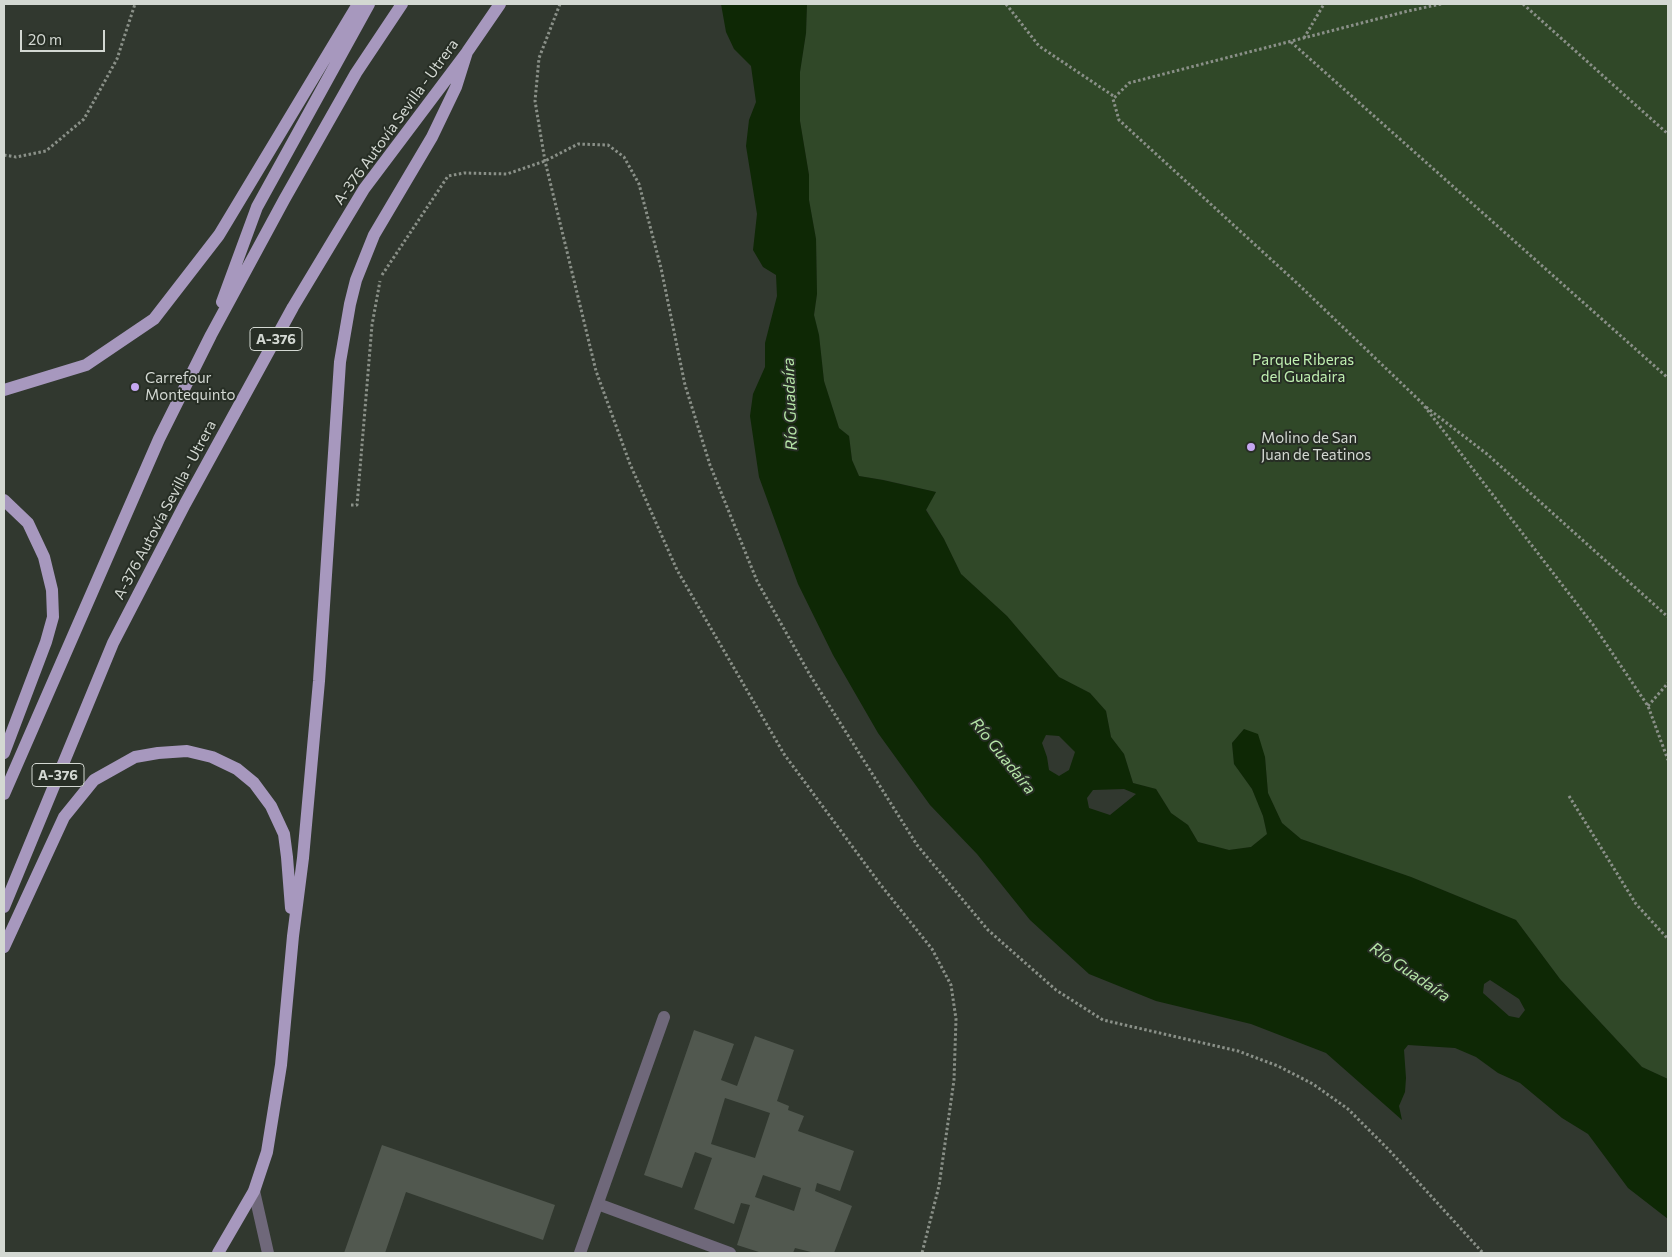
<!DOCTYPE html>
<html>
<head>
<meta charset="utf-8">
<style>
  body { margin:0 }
  #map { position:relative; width:1672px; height:1257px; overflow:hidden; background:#31382f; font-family:Commissioner,sans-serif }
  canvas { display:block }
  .frame { position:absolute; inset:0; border:5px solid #d3d8d2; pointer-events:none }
  .scale { position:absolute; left:20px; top:30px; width:85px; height:22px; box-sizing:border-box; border:2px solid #d3d8d2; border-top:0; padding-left:6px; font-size:15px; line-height:18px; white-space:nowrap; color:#d3d8d2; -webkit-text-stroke:4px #272e25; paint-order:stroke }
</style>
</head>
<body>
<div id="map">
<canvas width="1672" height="1257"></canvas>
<div class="frame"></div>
<div class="scale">20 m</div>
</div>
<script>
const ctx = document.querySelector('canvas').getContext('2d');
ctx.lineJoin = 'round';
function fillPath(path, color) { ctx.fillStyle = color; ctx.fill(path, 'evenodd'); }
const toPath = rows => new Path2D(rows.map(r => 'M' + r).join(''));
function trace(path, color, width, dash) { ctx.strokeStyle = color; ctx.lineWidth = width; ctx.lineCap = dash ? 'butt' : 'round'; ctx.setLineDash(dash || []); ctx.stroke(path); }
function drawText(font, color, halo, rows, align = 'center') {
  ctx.font = font + ' Commissioner,sans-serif'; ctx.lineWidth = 4; ctx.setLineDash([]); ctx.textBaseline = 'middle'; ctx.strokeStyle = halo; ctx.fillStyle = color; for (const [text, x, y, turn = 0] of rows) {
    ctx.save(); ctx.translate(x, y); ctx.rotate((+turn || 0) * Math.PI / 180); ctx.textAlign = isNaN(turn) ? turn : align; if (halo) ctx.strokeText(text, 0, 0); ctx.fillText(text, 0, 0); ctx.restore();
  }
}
const green = toPath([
  [807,4,1668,4,1668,1079,1642,1067,1560,979,1516,920,1411,877,1301,839,1282,823,1268,793,1265,757,1244,729,1232,743,1234,764,1252,789,1263,816,1267,834,1251,847,1229,850,1198,842,1188,825,1171,813,1156,789,1133,783,1124,754,1111,737,1106,711,1090,693,1059,677,1007,616,961,574,944,539,926,509,936,492,884,480,859,476,852,460,849,436,839,428,824,381,819,335,814,315,817,294,816,239,809,200,809,175,800,121,800,72,806,33]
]);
const water = toPath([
  [721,4,807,4,806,33,800,72,800,121,809,175,809,200,816,239,817,294,814,315,819,335,824,381,839,428,849,436,852,460,859,476,883,480,936,492,926,510,944,539,961,574,1007,616,1059,677,1090,693,1106,711,1111,737,1124,754,1133,783,1156,789,1171,813,1188,825,1198,842,1229,850,1251,847,1267,834,1263,816,1252,789,1234,764,1232,743,1244,729,1258,734,1265,757,1268,793,1282,823,1301,839,1411,877,1516,920,1560,979,1642,1067,1668,1079,1668,1219,1628,1188,1588,1134,1562,1118,1520,1083,1498,1073,1476,1057,1455,1048,1408,1045,1404,1050,1406,1078,1405,1092,1399,1106,1402,1120,1326,1053,1251,1024,1156,1001,1089,974,1030,920,977,854,930,805,878,733,833,655,798,584,759,477,750,416,753,394,765,367,765,343,777,296,776,275,763,267,753,250,757,214,746,146,749,120,756,102,751,66,734,49,726,32],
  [1046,735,1059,736,1075,752,1069,770,1059,776,1049,770,1047,757,1042,743],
  [1124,789,1136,794,1110,815,1089,808,1087,798,1093,790],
  [1490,980,1519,999,1525,1010,1519,1018,1509,1016,1483,993,1484,984]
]);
const building = toPath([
  [694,1030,734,1044,721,1080,737,1086,755,1036,794,1050,777,1101,789,1106,788,1110,804,1116,798,1131,854,1151,840,1191,817,1183,815,1191,852,1206,834,1253,815,1253,795,1248,793,1253,762,1253,737,1245,750,1205,741,1203,734,1224,694,1209,712,1158,695,1152,682,1188,644,1175],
  [725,1098,770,1113,755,1158,711,1144],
  [763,1175,801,1188,794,1211,755,1197],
  [382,1145,555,1205,543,1240,406,1192,385,1253,344,1253]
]);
const path = toPath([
  [560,4,539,58,535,101,545,161,596,371,630,464,677,570,784,754,880,884,932,949,951,985,956,1019,954,1080,939,1186,922,1253],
  [1006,4,1039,46,1115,97],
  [1441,4,1408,11,1129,83,1113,99,1119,120,1299,285,1422,403,1594,626,1648,706,1668,760],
  [1523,4,1668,134],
  [1304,38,1324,4],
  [1291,42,1668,378],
  [4,155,16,157,46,151,84,119,117,59,135,4],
  [382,275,448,176,464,173,507,174,545,161,578,144,608,145,624,157,639,184,661,268,685,385,710,465,757,581,810,675,917,845,988,930,1056,990,1103,1020,1238,1051,1278,1066,1313,1084,1348,1109,1389,1150,1483,1253],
  [1426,407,1487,454,1668,617],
  [351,505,357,505,372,325,380,281],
  [1648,706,1668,683],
  [1569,796,1636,904,1668,939]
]);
const minor = toPath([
  [254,1191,268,1253],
  [598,1204,730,1253],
  [580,1253,664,1017]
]);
const major = toPath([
  [222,302,257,207,369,4],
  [4,390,86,365,154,319,219,235,358,4],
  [4,500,28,523,44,557,52,590,53,617,46,642,4,753],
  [4,794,159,439,211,335,284,200,356,73,402,4],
  [4,907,113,643,185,504,293,307,364,189,467,52,500,4],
  [4,947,64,817,94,780,135,757,158,753,187,751,212,757,237,769,254,783,271,806,284,834,287,857,291,908],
  [218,1253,254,1191,267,1152,281,1065,293,936,303,858,319,681,340,362,350,304,356,280,374,235,432,137,456,87,467,52]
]);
const markers = [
  [135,387,5,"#c5a7f1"],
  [1251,447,5,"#c5a7f1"]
];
const shields = [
  [276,339,52],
  [58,775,52]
];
const shieldNames = [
  ["A-376",276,339],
  ["A-376",58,775]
];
const streetNames = [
  ["A-376 Autovía Sevilla - Utrera",396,122,-54],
  ["A-376 Autovía Sevilla - Utrera",165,510,-62]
];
const parkNames = [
  ["Parque Riberas",1303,360],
  ["del Guadaira",1303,377]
];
const poiNames = [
  ["Carrefour",145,378],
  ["Montequinto",145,395],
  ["Molino de San",1261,438],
  ["Juan de Teatinos",1261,455]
];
const waterNames = [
  ["Río Guadaíra",790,404,-92],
  ["Río Guadaíra",1003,756,51],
  ["Río Guadaíra",1410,972,34]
];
fillPath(green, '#304828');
fillPath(water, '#0e2805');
fillPath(building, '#51584f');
trace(path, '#8a9088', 3, [2.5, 2.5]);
trace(minor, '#6f687a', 12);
trace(major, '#a798be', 12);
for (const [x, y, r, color] of markers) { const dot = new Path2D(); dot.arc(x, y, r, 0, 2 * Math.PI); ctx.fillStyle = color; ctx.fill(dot); trace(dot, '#272e25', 2); }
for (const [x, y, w] of shields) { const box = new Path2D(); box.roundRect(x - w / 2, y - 11.5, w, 23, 4); ctx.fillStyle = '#272e25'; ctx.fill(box); trace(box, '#d3d8d2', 1); }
drawText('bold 14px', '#d3d8d2', null, shieldNames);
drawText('15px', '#d3d8d2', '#272e25', streetNames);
drawText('15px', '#c0f0b1', '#272e25', parkNames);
drawText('15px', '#d3d8d2', '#272e25', poiNames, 'left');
drawText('italic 16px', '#b6e6a8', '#272e25', waterNames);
</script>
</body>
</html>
